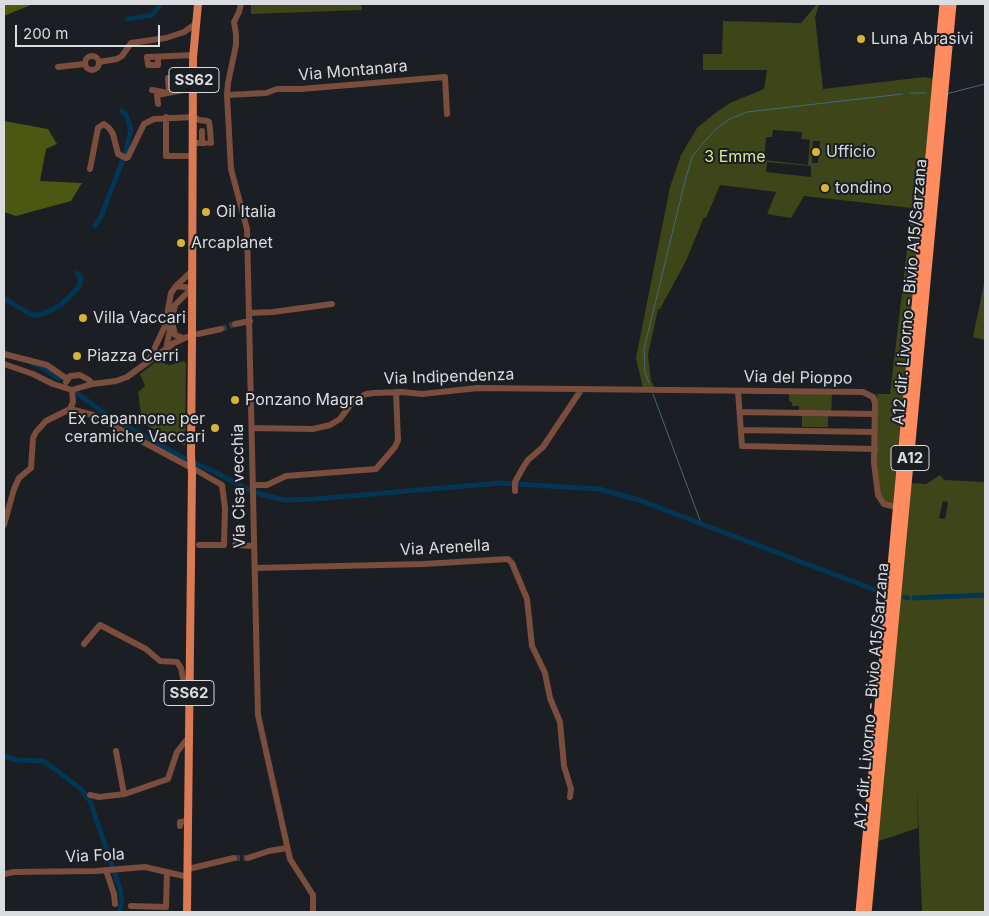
<!DOCTYPE html>
<html>
<head>
<meta charset="utf-8">
<style>
  body { margin:0 }
  #map { position:relative; width:989px; height:916px; overflow:hidden; background:#1b1e23; font-family:Inter,sans-serif }
  canvas { display:block }
  .frame { position:absolute; inset:0; border:5px solid #dadcdf; pointer-events:none }
  .scale { position:absolute; left:15px; top:25px; width:145px; height:22px; box-sizing:border-box; border:2px solid #dadcdf; border-top:0; padding-left:6px; font-size:15px; line-height:18px; white-space:nowrap; color:#dadcdf; -webkit-text-stroke:4px #1b1e23; paint-order:stroke }
</style>
</head>
<body>
<div id="map">
<canvas width="989" height="916"></canvas>
<div class="frame"></div>
<div class="scale">200 m</div>
</div>
<script>
const ctx = document.querySelector('canvas').getContext('2d');
ctx.lineJoin = 'round';
function fillPath(path, color) { ctx.fillStyle = color; ctx.fill(path, 'evenodd'); }
const toPath = rows => new Path2D(rows.map(r => 'M' + r).join(''));
function trace(path, color, width, dash) { ctx.strokeStyle = color; ctx.lineWidth = width; ctx.lineCap = dash ? 'butt' : 'round'; ctx.setLineDash(dash || []); ctx.stroke(path); }
function drawText(font, color, halo, rows, align = 'center') {
  ctx.font = font + ' Inter,sans-serif'; ctx.lineWidth = 4; ctx.setLineDash([]); ctx.textBaseline = 'middle'; ctx.strokeStyle = halo; ctx.fillStyle = color; for (const [text, x, y, turn = 0] of rows) {
    ctx.save(); ctx.translate(x, y); ctx.rotate((+turn || 0) * Math.PI / 180); ctx.textAlign = isNaN(turn) ? turn : align; if (halo) ctx.strokeText(text, 0, 0); ctx.fillText(text, 0, 0); ctx.restore();
  }
}
const green = toPath([
  [251,4,361,4,362,10,251,14],
  [817,4,819,5,815,17,823,89,924,77,935,79,896,507,888,506,878,495,875,403,877,394,890,394,912,208,804,196,791,218,767,214,776,192,720,185,706,218,704,217,686,261,660,309,658,309,648,355,651,381,655,389,643,389,636,358,670,187,681,155,697,128,714,114,730,103,764,89,767,70,703,70,703,54,722,54,723,21,801,23],
  [773,130,802,132,801,139,810,140,808,165,764,160,766,137,772,137],
  [813,141,820,141,818,163,812,163],
  [767,162,811,166,811,177,766,172],
  [985,279,985,340,973,337],
  [157,361,170,365,184,361,186,364,185,446,137,420,141,414,138,392,145,386,140,374],
  [789,392,832,394,831,415,828,415,828,427,802,427,802,415,799,414,799,406,792,406,792,402,790,402,789,398],
  [940,475,944,480,985,482,985,912,922,912,917,785,918,828,879,841,872,912,868,912,909,483,926,484],
  [943,501,948,502,945,519,939,518]
]);
const forest = toPath([
  [4,4,33,4,4,16],
  [4,121,48,129,57,144,46,149,40,181,82,183,71,201,16,216,4,212]
]);
const stream = toPath([
  [910,93,926,93],
  [946,94,985,84],
  [649,383,645,373,644,349,684,185,692,157,704,142,718,127,730,119,747,112,902,94],
  [653,394,701,523]
]);
const canal = toPath([
  [128,19,152,15,161,4],
  [95,225,101,217,126,151,131,129,126,115,122,111],
  [4,298,28,313,33,315,43,314,61,305,79,287,81,278,77,273],
  [33,364,45,369,59,379],
  [77,393,105,414,186,459,215,472,247,489,260,494,284,500,315,499,500,483,599,489,639,500,883,593],
  [905,597,908,598],
  [914,598,985,595],
  [4,756,17,760,44,761,81,789,90,801,120,889,122,901,119,912]
]);
const minorTunnel = toPath([
  [221,329,235,324],
  [234,858,248,858]
]);
const minor = toPath([
  [241,4,239,12,234,22,236,34,236,45,228,83,227,95,231,169,247,229,258,715,290,859,313,895,313,912],
  '85 63a7 7 0 1 1 14 0a7 7 0 1 1-14 0Z',
  [158,57,158,65,148,65,147,57,194,55],
  [99,62,117,59,122,56,131,43,166,38,184,32,197,23],
  [58,67,84,64],
  [168,78,169,92],
  [152,90,163,92],
  [227,95,266,93,277,89,301,89,445,77,447,114],
  [158,104,157,95,194,88],
  [166,117,166,156,193,156],
  [207,121,209,122,210,129,211,143,210,143],
  [202,142,202,131],
  [193,143,205,143],
  [90,169,98,128,102,125,104,124,109,128,113,134,118,154,126,158,128,157,144,124,154,119,194,117,199,120,207,121],
  [249,313,273,312,332,304],
  [172,322,175,335,183,338],
  [235,324,250,321],
  [198,334,221,329],
  [166,349,175,305,192,288,176,286],
  [4,354,47,365,67,379],
  [148,362,165,326,171,293,176,286,192,271],
  [4,364,33,374,53,384,72,390],
  [66,382,70,376,80,375,89,380,92,384],
  [738,391,742,446,875,449],
  [70,409,93,415,188,466],
  [740,412,875,414],
  [252,428,313,429,330,425,340,419,351,404,359,398,366,394,374,393,402,392,422,394,478,388,863,392,873,397,875,403,874,463,878,495,884,504,896,507],
  [741,430,875,432],
  [196,470,222,485,225,508,224,545,199,545],
  [253,485,267,485,286,476,376,469,395,447,398,440,396,392],
  [515,491,515,482,524,466,528,460,543,447,581,390],
  [4,525,14,489,19,478,31,468,33,438,36,432,46,421,70,409,73,402,72,390,92,384,116,381,127,377,174,343,187,337],
  [235,545,254,546],
  [255,568,423,564,508,559,512,563,527,599,532,646,545,673,550,698,560,722,564,766,571,789,570,797],
  [84,644,100,625,146,649,160,661,177,662,181,668,184,683,189,682],
  [116,751,124,794],
  [90,795,99,797,125,794,168,779,177,752,188,738],
  [180,826,180,822,188,821],
  [248,858,269,851,287,848],
  [188,869,234,858],
  [106,870,114,894,115,904],
  [4,874,14,872,96,871,145,867,188,877],
  [131,906,166,907,167,873]
]);
const major = toPath([
  [192,327,193,58,198,4],
  [191,454,192,342],
  [187,912,192,474]
]);
const highway = toPath([
  [860,912,944,4],
  [867,912,952,4]
]);
const majorBridge = toPath([
  [192,342,192,327],
  [191,454,192,474]
]);
const markers = [
  [861,39,5,"#dab333"],
  [816,152,5,"#dab333"],
  [825,188,5,"#dab333"],
  [206,212,5,"#dab333"],
  [181,243,5,"#dab333"],
  [83,318,5,"#dab333"],
  [77,356,5,"#dab333"],
  [235,400,5,"#dab333"],
  [215,428,5,"#dab333"]
];
const shields = [
  [194,80,50],
  [910,458,38],
  [189,693,50]
];
const shieldNames = [
  ["SS62",194,80],
  ["A12",910,458],
  ["SS62",189,693]
];
const poiNames = [
  ["Luna Abrasivi",871,39],
  ["Ufficio",826,152],
  ["tondino",835,188],
  ["Oil Italia",216,212],
  ["Arcaplanet",191,243],
  ["Villa Vaccari",93,318],
  ["Piazza Cerri",87,356],
  ["Ponzano Magra",245,400],
  ["Ex capannone per",205,419,"right"],
  ["ceramiche Vaccari",205,437,"right"]
];
const streetNames = [
  ["Via Montanara",353,71,-5],
  ["A12 dir. Livorno - Bivio A15/Sarzana",910,292,-85],
  ["Via Indipendenza",449,377,-2],
  ["Via del Pioppo",798,378,1],
  ["Via Cisa vecchia",239,486,-91],
  ["Via Arenella",445,548,-3],
  ["A12 dir. Livorno - Bivio A15/Sarzana",872,696,-85],
  ["Via Fola",95,856,-3]
];
const parkNames = [
  ["3 Emme",735,157]
];
fillPath(green, '#3d4519');
fillPath(forest, '#4c5712');
trace(stream, '#44687e', 1);
trace(canal, '#033654', 5);
trace(minorTunnel, '#383a3f', 6, [6, 3]);
trace(minor, '#7b4d3c', 6);
trace(major, '#d97a55', 8);
trace(highway, '#fe8c5e', 9);
trace(majorBridge, '#d97a55', 8);
for (const [x, y, r, color] of markers) { const dot = new Path2D(); dot.arc(x, y, r, 0, 2 * Math.PI); ctx.fillStyle = color; ctx.fill(dot); trace(dot, '#1b1e23', 2); }
for (const [x, y, w] of shields) { const box = new Path2D(); box.roundRect(x - w / 2, y - 12.5, w, 25, 4); ctx.fillStyle = '#1b1e23'; ctx.fill(box); trace(box, '#dadcdf', 1); }
drawText('bold 15px', '#dadcdf', null, shieldNames);
drawText('16px', '#dadcdf', '#1b1e23', poiNames, 'left');
drawText('16px', '#dadcdf', '#1b1e23', streetNames);
drawText('16px', '#d8ec8d', '#1b1e23', parkNames);
</script>
</body>
</html>
